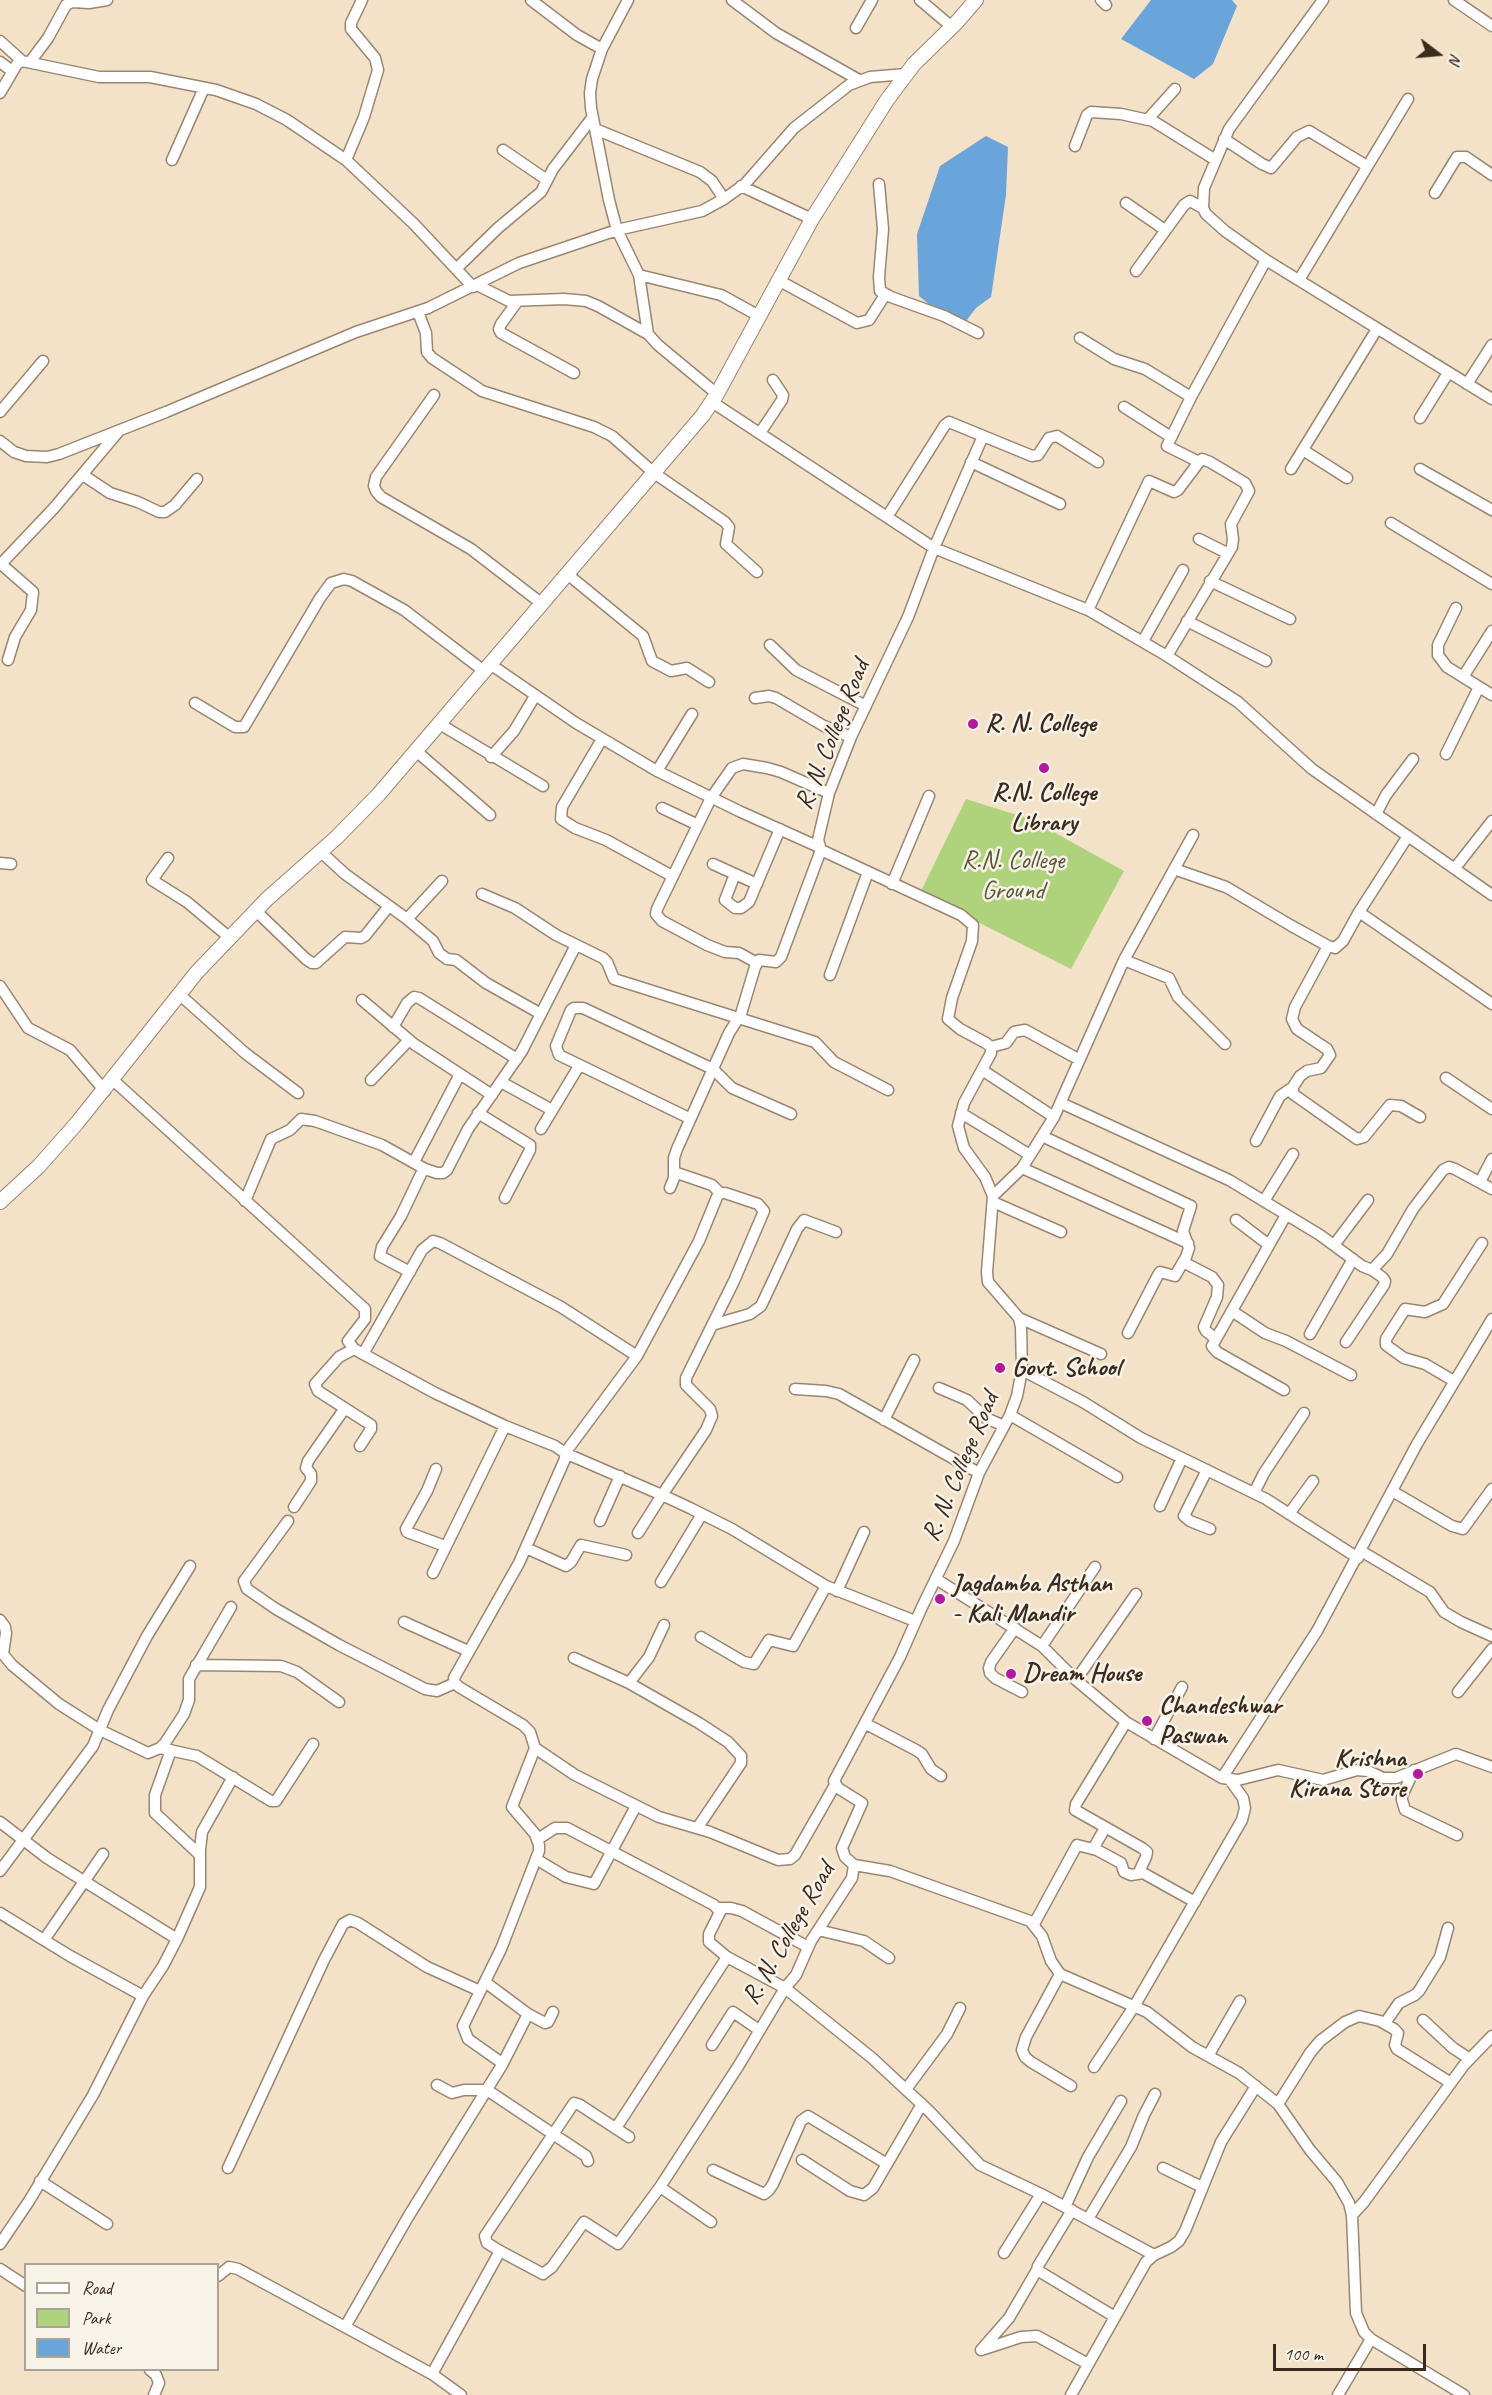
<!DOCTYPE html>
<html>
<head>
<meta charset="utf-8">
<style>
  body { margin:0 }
  #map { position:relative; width:1492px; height:2395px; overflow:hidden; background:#f4e2c8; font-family:Caveat,sans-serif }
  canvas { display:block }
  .legend { position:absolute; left:24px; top:2263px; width:195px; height:108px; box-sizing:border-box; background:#f7f3e8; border:2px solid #aca397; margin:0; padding:8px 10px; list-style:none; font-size:18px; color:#3b2a1e }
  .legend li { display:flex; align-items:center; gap:12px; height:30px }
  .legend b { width:30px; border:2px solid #aca397 }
  .north { position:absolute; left:1408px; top:24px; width:60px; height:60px; -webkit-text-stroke:4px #f7f3e8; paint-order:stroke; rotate:106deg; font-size:16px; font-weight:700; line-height:24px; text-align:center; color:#3b2a1e }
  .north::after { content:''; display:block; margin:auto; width:21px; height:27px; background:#3b2a1e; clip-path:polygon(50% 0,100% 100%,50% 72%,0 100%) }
  .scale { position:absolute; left:1273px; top:2344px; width:153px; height:27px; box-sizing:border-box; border:3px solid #3b2a1e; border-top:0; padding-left:8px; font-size:18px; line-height:21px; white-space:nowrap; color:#3b2a1e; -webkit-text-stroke:4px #f7f3e8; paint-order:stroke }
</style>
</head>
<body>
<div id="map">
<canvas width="1492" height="2395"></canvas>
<ul class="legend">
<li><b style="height:8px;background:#fff"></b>Road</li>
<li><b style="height:16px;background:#aed37c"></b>Park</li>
<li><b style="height:16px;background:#69a5da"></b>Water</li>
</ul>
<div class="north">N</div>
<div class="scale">100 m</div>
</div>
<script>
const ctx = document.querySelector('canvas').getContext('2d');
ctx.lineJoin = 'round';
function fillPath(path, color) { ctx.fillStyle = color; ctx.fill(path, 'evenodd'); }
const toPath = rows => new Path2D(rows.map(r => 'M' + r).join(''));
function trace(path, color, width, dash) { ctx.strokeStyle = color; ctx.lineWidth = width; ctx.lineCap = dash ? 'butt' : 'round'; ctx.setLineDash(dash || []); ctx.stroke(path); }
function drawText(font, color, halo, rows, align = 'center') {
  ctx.font = font + ' Caveat,sans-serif'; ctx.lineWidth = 5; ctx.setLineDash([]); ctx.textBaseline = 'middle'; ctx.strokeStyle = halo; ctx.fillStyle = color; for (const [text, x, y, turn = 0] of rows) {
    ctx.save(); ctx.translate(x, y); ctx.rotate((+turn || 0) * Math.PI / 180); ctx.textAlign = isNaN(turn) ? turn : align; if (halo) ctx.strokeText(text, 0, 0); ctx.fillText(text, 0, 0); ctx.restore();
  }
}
const green = toPath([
  [966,799,1030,819,1124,871,1071,969,920,893]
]);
const water = toPath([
  [1151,0,1232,0,1237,6,1213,64,1194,79,1121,39],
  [986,136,1008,147,1006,195,991,297,976,308,966,321,936,310,919,296,917,234,940,166]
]);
const street = toPath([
  [531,0,577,35,602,49],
  [628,0,602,49,592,79,590,93,591,108,609,200,617,230,639,275,648,334,658,345,717,394],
  [732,0,776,33,859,80],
  [920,0,952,27],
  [1101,0,1106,5],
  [1323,0,1229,129,1204,188,1203,208,1206,214,1225,231,1266,260,1492,399],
  [1454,0,1492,26],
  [856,28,872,0],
  [0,41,22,61],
  [0,62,12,71],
  [30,62,48,38,66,5,72,2,89,3,107,0],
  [0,93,17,64,22,61,99,77,150,77,216,90,256,104,287,120,346,160,414,224,473,287],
  [1148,119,1175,89],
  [595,129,700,172,712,181,724,199],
  [1224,139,1262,164,1271,168,1297,137,1309,131,1367,166],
  [1075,146,1087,115,1091,112,1121,114,1153,121,1214,159],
  [503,150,547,180],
  [172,160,204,88],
  [346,160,364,117,378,70,375,58,351,29,351,23,362,0],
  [879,184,883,229,879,277,880,291,891,297,944,316,978,333],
  [741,186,812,219],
  [1435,193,1457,157,1466,157,1492,175],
  [1126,203,1165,230],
  [456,269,498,228,541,192,553,169,592,118],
  [1136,271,1184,205,1190,201,1203,208],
  [639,275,721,295,759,316],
  [778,280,857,323,869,320,885,295],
  [1299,280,1408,99],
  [477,285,509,301,564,299,586,301,598,306,648,334],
  [517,302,501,324,499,329,501,333,574,373],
  [418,312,426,333,427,352,432,358,482,391,594,427,612,436,654,473,725,522,729,527,726,544,757,572],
  [1080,338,1114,359,1145,369,1191,397],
  [1467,384,1492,345],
  [434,395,376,477,374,486,376,491,381,497,471,549,541,603],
  [712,402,934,548,1088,610,1167,656,1238,702,1312,769,1492,895],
  [1124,407,1171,437],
  [0,412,43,361],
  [1420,418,1448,373],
  [760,433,782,400,783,395,773,380],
  [0,441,14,452,26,456,47,457,59,454,166,412,356,332,428,308,519,263,617,230,702,211,724,199,745,184,794,128,849,85,870,77,906,74],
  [1303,450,1347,478],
  [971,462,1060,504],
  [1199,462,1167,446,1191,397,1266,260],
  [1291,469,1377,329],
  [1420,469,1492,510],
  [83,475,110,493,138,502,159,512,165,512,175,505,197,479],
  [887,517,945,425,949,422,1032,456,1038,455,1049,438,1057,436,1098,462],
  [1391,523,1492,584],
  [1199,539,1227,553],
  [1,564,33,592,31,610,15,637,8,660],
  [0,565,54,508,118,432],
  [566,573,643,636,652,661,671,671,687,668,709,682],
  [1210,581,1290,619],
  [1456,608,1438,645,1438,655,1447,667,1492,695],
  [1088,610,1149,481,1174,492,1178,490,1199,462,1202,459,1210,462,1245,483,1249,491,1231,524,1233,539,1232,547,1167,656],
  [1187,621,1266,661],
  [1143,641,1183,570],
  [770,645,796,670,866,706],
  [490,664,576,723,657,771,741,812,819,847],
  [1463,677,1492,631],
  [755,698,769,696,776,698,824,726,851,737],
  [195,703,235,727,244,727,320,598,331,583,344,579,352,581,404,610,484,671],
  [438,723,543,786],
  [602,739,562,807,561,819,575,828,606,840,672,876],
  [415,750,490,815],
  [1446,754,1479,687],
  [491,757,514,731,535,696],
  [657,771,692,714],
  [662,808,698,825],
  [1376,814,1386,795,1413,759],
  [320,851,345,874,407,919,433,941,439,953,447,959,456,960,486,983,541,1014],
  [168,858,152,880,187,902,230,938],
  [0,863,11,864],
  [713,864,757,884],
  [1455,868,1492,821],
  [1174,869,1226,887,1290,925,1328,946,1335,948,1343,941,1359,912,1408,836],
  [735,874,725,900,735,908,741,908,749,902,780,829],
  [892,884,929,796],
  [482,894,515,908,556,935,603,958,607,962,614,979,815,1042,834,1062,888,1090],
  [256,911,306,959,312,963,316,963,345,937,361,938,365,936,389,906],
  [1359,912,1492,1004],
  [407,919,442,881],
  [1328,946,1295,1007,1292,1019,1297,1029,1327,1049,1330,1055,1321,1068,1307,1071,1300,1076,1293,1087,1293,1094,1357,1139,1364,1137,1390,1105,1401,1106,1420,1117],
  [1124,960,1169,978,1178,997,1225,1044],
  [757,963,739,953,725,952,707,945,662,921,656,914,657,909,711,798,732,768,743,764,767,768,781,772,829,793],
  [830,975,868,872],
  [0,986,28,1028,70,1050,105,1091],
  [179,994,245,1053,298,1093],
  [362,1000,414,1044,492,1095],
  [393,1027,407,1003,414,997,419,998,517,1059],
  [991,1047,1006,1043,1014,1032,1025,1030,1078,1059],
  [982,1070,1054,1117],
  [1446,1078,1492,1109],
  [113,1080,365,1309,365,1319,348,1341,354,1349,435,1393,505,1426,555,1446,565,1453,565,1459,519,1563,454,1678,455,1683,459,1687,523,1725,530,1732,535,1748,512,1807,535,1834,539,1845,539,1851,501,1949,463,2026,468,2039,502,2063],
  [371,1080,409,1040],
  [501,1082,552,1110],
  [1061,1103,1229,1180,1320,1235,1362,1266,1372,1270,1387,1254,1413,1209,1443,1170,1449,1167,1455,1169,1492,1189],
  [478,1113,530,1145,530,1150,505,1198],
  [961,1113,1030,1155],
  [689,1118,559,1055,556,1046,571,1010,574,1008,583,1008,713,1069,732,1088,791,1114],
  [541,1129,579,1066],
  [1042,1136,1191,1206,1183,1231,1189,1248,1186,1257,1175,1276,1160,1272,1158,1275,1128,1333],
  [1256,1141,1280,1096,1293,1087],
  [414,1162,460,1074],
  [1022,1168,1188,1243],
  [674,1172,712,1185,720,1193],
  [1480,1182,1492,1159],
  [670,1188,674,1178,674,1158,677,1149,729,1033,741,1014,755,967,759,960,776,962,781,957,821,850],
  [993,1196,1022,1168,1054,1117,1124,960,1193,835],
  [245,1201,271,1139,290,1130,301,1119,315,1121,382,1145,425,1169],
  [1264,1201,1293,1154],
  [993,1202,1061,1232],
  [1236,1220,1269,1245],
  [1334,1245,1368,1200],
  [1183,1262,1212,1277,1218,1285,1217,1297,1204,1327,1206,1331,1216,1339],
  [410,1272,380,1256,382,1247,401,1216,421,1174,425,1169,437,1173,443,1173,447,1170,468,1129,522,1051,576,945],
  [1232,1311,1265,1333,1286,1341,1351,1375],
  [1019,1318,1101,1354],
  [712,1325,750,1314,761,1306,797,1229,804,1220,836,1232],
  [1310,1334,1353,1259],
  [1346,1342,1384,1285,1385,1281,1382,1277,1372,1270],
  [354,1349,339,1357,315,1384,318,1391,371,1425,371,1429,360,1446],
  [363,1354,422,1250,433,1241,440,1243,561,1307,637,1356],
  [1022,1370,1083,1402,1141,1438,1266,1499,1358,1558],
  [1454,1381,1425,1364,1404,1358,1386,1345,1386,1339,1405,1309,1425,1312,1443,1304,1482,1243],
  [939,1388,967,1400,986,1418,1004,1426],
  [795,1389,826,1391,839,1394,979,1473],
  [1284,1390,1217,1352,1212,1346,1286,1215],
  [1010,1415,1117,1477],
  [884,1420,914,1360],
  [436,1469,427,1491,406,1529,407,1532,445,1546],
  [1207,1470,1184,1516,1190,1521,1210,1529],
  [1392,1491,1452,1526,1463,1529,1492,1489],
  [1254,1493,1264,1473,1304,1413],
  [1160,1506,1182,1458],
  [294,1507,311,1481,311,1474,306,1468,308,1461,345,1408],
  [1289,1514,1313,1481],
  [288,1521,247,1577,244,1581,247,1589,276,1609,339,1645,425,1689,437,1691,455,1683],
  [600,1521,620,1476],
  [638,1533,662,1495,706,1430,712,1416,710,1409,686,1385,686,1378,734,1281,764,1211,758,1204,725,1193,720,1193,717,1197,699,1241,637,1356,565,1453,655,1492,662,1495,690,1508,732,1529,826,1586,915,1621],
  [526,1548,566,1566,571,1562,581,1545,626,1555],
  [1361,1551,1430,1592,1444,1612,1461,1622,1492,1636],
  [433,1573,505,1426],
  [936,1579,1042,1646,1076,1680,1126,1722,1222,1778,1238,1780,1278,1770,1323,1780,1357,1770,1368,1771,1383,1778,1396,1778,1456,1754,1492,1767],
  [661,1582,702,1514],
  [837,1591,864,1532],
  [0,1620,5,1627,6,1633,3,1654,12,1665,59,1704,100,1730,148,1753,160,1748,165,1743,184,1714,189,1700,189,1679,231,1607],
  [404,1622,468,1651],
  [1015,1628,991,1662,989,1668,990,1673,995,1678,1022,1692],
  [701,1637,744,1662,754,1664,769,1640,793,1646,826,1586],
  [1042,1646,1095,1567],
  [574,1658,629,1683,699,1723,728,1742,741,1756,741,1763,698,1827],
  [196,1665,281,1666,297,1672,339,1702],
  [1076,1680,1136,1594],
  [629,1683,649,1657,664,1625],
  [1458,1692,1492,1649],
  [1126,1722,1076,1804,1075,1810,1142,1848,1147,1852,1146,1857,1139,1872],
  [866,1724,916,1750,922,1754,931,1769,941,1776],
  [1154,1739,1182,1687],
  [160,1748,197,1756,271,1801,276,1801,313,1744],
  [535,1748,575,1775,659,1817,710,1832,778,1860,790,1859,795,1855,835,1785],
  [171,1750,155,1795,155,1813,200,1855],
  [1414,1770,1402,1796,1402,1800,1405,1810,1457,1835],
  [1222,1778,1317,1631,1417,1444,1492,1319],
  [0,1822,47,1858,177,1939],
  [538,1839,555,1828,567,1828,714,1905,720,1912,709,1934,709,1942,727,1957,785,1988,872,2058,929,2111,980,2165,1041,2194,1154,2255],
  [1093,1849,1105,1828],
  [536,1859,566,1877,594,1884,636,1806],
  [854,1865,890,1871,1030,1921,1042,1936,1051,1961,1060,1974,1147,2012,1192,2047,1239,2073,1278,2104,1310,2150,1337,2182,1349,2203,1352,2215,1356,2313,1364,2332,1371,2339,1464,2395],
  [0,1871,93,1746,108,1710,147,1636,190,1566],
  [718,1908,731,1908,742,1911,808,1947],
  [0,1913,70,1956,143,1996],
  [1034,1924,1077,1845,1097,1850,1121,1863,1124,1872,1131,1875,1143,1873,1195,1902],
  [818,1930,864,1941,889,1958],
  [44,1940,103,1854],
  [1060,1974,1026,2037,1022,2050,1025,2057,1031,2062,1071,2086],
  [485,1982,528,2014,545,2023,548,2022,553,2012],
  [1423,2020,1453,2048,1470,2059],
  [1385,2023,1399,2003,1415,1995,1419,1991,1440,1957,1448,1928],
  [712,2045,733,2012,759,2030],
  [1208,2056,1240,2001],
  [1094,2067,1135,2005,1242,1820,1245,1808,1243,1798,1230,1780],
  [437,2085,452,2093,464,2090,487,2090,586,2156,588,2161],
  [907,2088,947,2034,960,2008],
  [1278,2104,1310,2053,1320,2041,1345,2022,1359,2016,1380,2021,1394,2029,1398,2033,1395,2045,1397,2049,1451,2083],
  [616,2128,727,1957],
  [802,2160,850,2191,864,2195,873,2188,922,2104],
  [228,2168,324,1960,343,1924,350,1920,358,1923,427,1967,480,1991],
  [1163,2168,1202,2187],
  [713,2170,764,2194,769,2190,773,2184,801,2121,808,2116,887,2164],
  [40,2181,107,2224],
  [660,2187,739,2065,785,1988,796,1975,811,1941,852,1878,854,1865,845,1857,842,1848,862,1803,838,1788,834,1781,900,1657,922,1607,954,1541,979,1473,1010,1415,1017,1396,1022,1370,1021,1327,1019,1318,988,1282,987,1272,993,1196,985,1177,964,1148,958,1126,964,1103,991,1053,991,1047,986,1043,960,1029,948,1019,952,998,972,941,973,925,961,915,821,850,818,840,829,793,851,737,908,617,934,548,983,436],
  [1065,2207,1088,2157,1121,2101],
  [1072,2210,1038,2266,1037,2270,1115,2317],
  [1352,2215,1364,2202,1464,2065,1492,2036],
  [1088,2219,1131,2147,1144,2115,1155,2094],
  [0,2244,29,2201,93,2095,143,1996,163,1966,177,1939,200,1887,200,1850,202,1832,233,1777],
  [500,2251,543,2274,552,2267,584,2222,618,2244,660,2187,711,2222],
  [1004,2253,1041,2194],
  [0,2269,26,2286],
  [1037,2270,1009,2318,981,2350,1021,2337,1037,2336,1088,2364],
  [218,2276,229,2267,238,2269,432,2374,461,2395],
  [345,2327,408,2217,502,2065,528,2014],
  [150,2370,156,2375,159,2383,154,2395],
  [432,2374,500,2251,487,2243,485,2236,574,2103,580,2105,629,2137],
  [1071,2395,1146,2262,1154,2255,1171,2247,1179,2241,1185,2231,1221,2142,1256,2086],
  [1338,2395,1371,2339]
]);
const secondary = toPath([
  [0,1202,39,1166,77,1123,197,972,267,899,337,837,379,794,703,415,717,394,812,219,887,100,914,64,956,23,976,0]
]);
const markers = [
  [973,724,6,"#b5179e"],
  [1044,768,6,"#b5179e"],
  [1000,1368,6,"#b5179e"],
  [940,1599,6,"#b5179e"],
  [1011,1674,6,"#b5179e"],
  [1147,1721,6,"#b5179e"],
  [1418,1774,6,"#b5179e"]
];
const poiNames = [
  ["R. N. College",985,724],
  ["R.N. College",1044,793,"center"],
  ["Library",1044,823,"center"],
  ["Govt. School",1012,1368],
  ["Jagdamba Asthan",952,1584],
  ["- Kali Mandir",952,1614],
  ["Dream House",1023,1674],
  ["Chandeshwar",1159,1706],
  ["Paswan",1159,1736],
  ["Krishna",1406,1759,"right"],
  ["Kirana Store",1406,1789,"right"]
];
const streetNames = [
  ["R. N. College Road",833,735,-68],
  ["R. N. College Road",961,1467,-67],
  ["R. N. College Road",789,1934,-60]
];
const parkNames = [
  ["R.N. College",1013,861],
  ["Ground",1013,891]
];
fillPath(green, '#aed37c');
fillPath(water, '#69a5da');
trace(street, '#988673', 13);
trace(secondary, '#988673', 16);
trace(street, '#fff', 10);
trace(secondary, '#fff', 14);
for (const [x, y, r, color] of markers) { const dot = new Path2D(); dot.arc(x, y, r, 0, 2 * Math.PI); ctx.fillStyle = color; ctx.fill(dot); trace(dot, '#f7f3e8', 2); }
drawText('bold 26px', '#3b2a1e', '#f7f3e8', poiNames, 'left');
drawText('26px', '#3b2a1e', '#f7f3e8', streetNames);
drawText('26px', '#585436', '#f7f3e8', parkNames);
</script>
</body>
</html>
